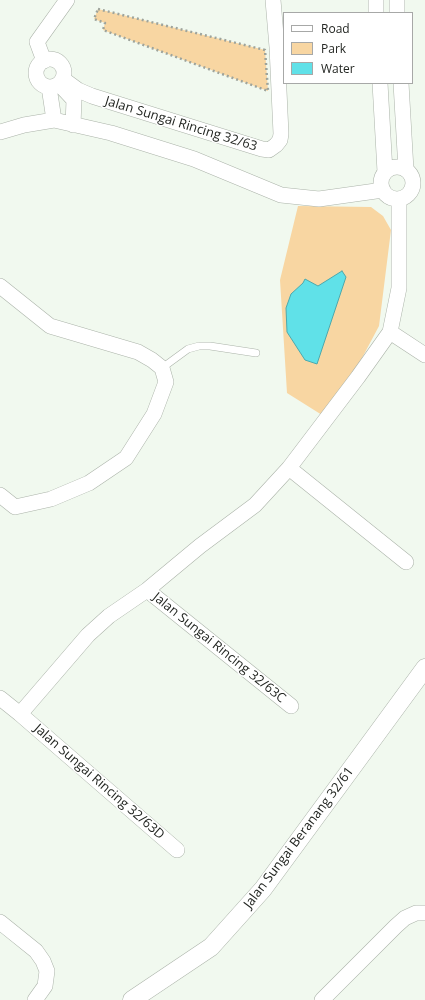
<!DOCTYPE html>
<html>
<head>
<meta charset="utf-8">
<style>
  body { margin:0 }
  #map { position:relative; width:425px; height:1000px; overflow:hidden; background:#f1f9ef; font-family:"Open Sans",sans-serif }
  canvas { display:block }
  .legend { position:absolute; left:283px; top:12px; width:130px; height:72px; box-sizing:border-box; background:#fff; border:1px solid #a7a8a7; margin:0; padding:5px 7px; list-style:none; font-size:12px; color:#232622 }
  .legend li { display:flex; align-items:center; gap:8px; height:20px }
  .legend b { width:20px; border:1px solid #a7a8a7 }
</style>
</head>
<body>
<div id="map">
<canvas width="425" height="1000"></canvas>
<ul class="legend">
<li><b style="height:5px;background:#fff"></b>Road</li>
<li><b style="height:11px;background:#f8d6a2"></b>Park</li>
<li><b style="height:11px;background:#60e1e8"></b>Water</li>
</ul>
</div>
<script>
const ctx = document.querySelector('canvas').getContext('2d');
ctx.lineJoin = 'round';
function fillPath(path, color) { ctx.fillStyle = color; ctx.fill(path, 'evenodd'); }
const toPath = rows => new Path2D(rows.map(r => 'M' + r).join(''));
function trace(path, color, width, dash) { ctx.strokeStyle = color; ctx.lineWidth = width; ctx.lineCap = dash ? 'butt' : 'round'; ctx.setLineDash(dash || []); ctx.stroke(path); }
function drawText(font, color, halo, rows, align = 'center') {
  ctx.font = font + ' "Open Sans",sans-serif'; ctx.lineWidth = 3; ctx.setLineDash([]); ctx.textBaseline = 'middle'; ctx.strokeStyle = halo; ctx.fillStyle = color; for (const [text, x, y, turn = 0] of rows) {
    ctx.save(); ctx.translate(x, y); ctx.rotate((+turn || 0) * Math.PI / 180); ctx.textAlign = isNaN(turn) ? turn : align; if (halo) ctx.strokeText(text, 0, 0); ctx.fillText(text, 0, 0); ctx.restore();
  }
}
const green = toPath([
  [98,9,265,50,268,91,103,30,105,23,94,19],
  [298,206,371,207,383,216,391,230,379,326,353,375,322,415,287,393,280,280]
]);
const water = toPath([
  [342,271,346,277,317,364,305,360,287,332,286,308,291,294,303,283,305,279,318,286,342,271]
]);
const path = toPath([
  [98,9,265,50,268,91,103,30,105,23,94,19,98,9]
]);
const service = toPath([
  [162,368,188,349,199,346,210,346,256,353]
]);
const minor = toPath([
  [376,0,376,13],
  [397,0,397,13],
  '36 73a14 14 0 1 1 28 0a14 14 0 1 1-28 0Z',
  [44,61,37,42,67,0],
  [63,79,78,90,92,96,262,149,269,150,276,145,280,140,281,134,277,47,273,0],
  [380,83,385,172],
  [401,83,406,170],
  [60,85,74,100,73,125],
  [49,87,54,120],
  [0,132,24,125,54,120,111,133,194,159,281,195,319,199,383,190],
  '381 183a16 16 0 1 1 32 0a16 16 0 1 1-32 0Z',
  [0,286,50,326,138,352,152,360,162,368,166,382,154,414,126,458,89,483,51,499,15,507,0,495],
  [390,332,425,355],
  [289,468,406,562],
  [147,590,291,706],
  [0,698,20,714,177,850],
  [20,714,88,635,109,616,147,590,200,546,255,505,289,468,358,377,390,332,399,288,399,199],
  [0,922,36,951,43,961,47,971,45,986,35,1000],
  [322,1000,396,926,405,918,416,913,425,913]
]);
const tertiary = toPath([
  [132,1000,211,947,263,889,425,668]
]);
const streetNames = [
  ["Jalan Sungai Rincing 32/63",181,124,17],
  ["Jalan Sungai Rincing 32/63C",219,648,39],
  ["Jalan Sungai Rincing 32/63D",99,782,41],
  ["Jalan Sungai Beranang 32/61",299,838,-53]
];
fillPath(green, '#f8d6a2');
fillPath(water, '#60e1e8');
trace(water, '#4ea9ad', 1);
trace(service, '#abb3a9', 8);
trace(minor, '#abb3a9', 16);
trace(tertiary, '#abb3a9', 19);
trace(path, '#9ea49c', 2.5, [2, 3]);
trace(service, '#fff', 7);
trace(minor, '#fff', 15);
trace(tertiary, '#fff', 18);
drawText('13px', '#232622', '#fff', streetNames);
</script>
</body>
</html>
